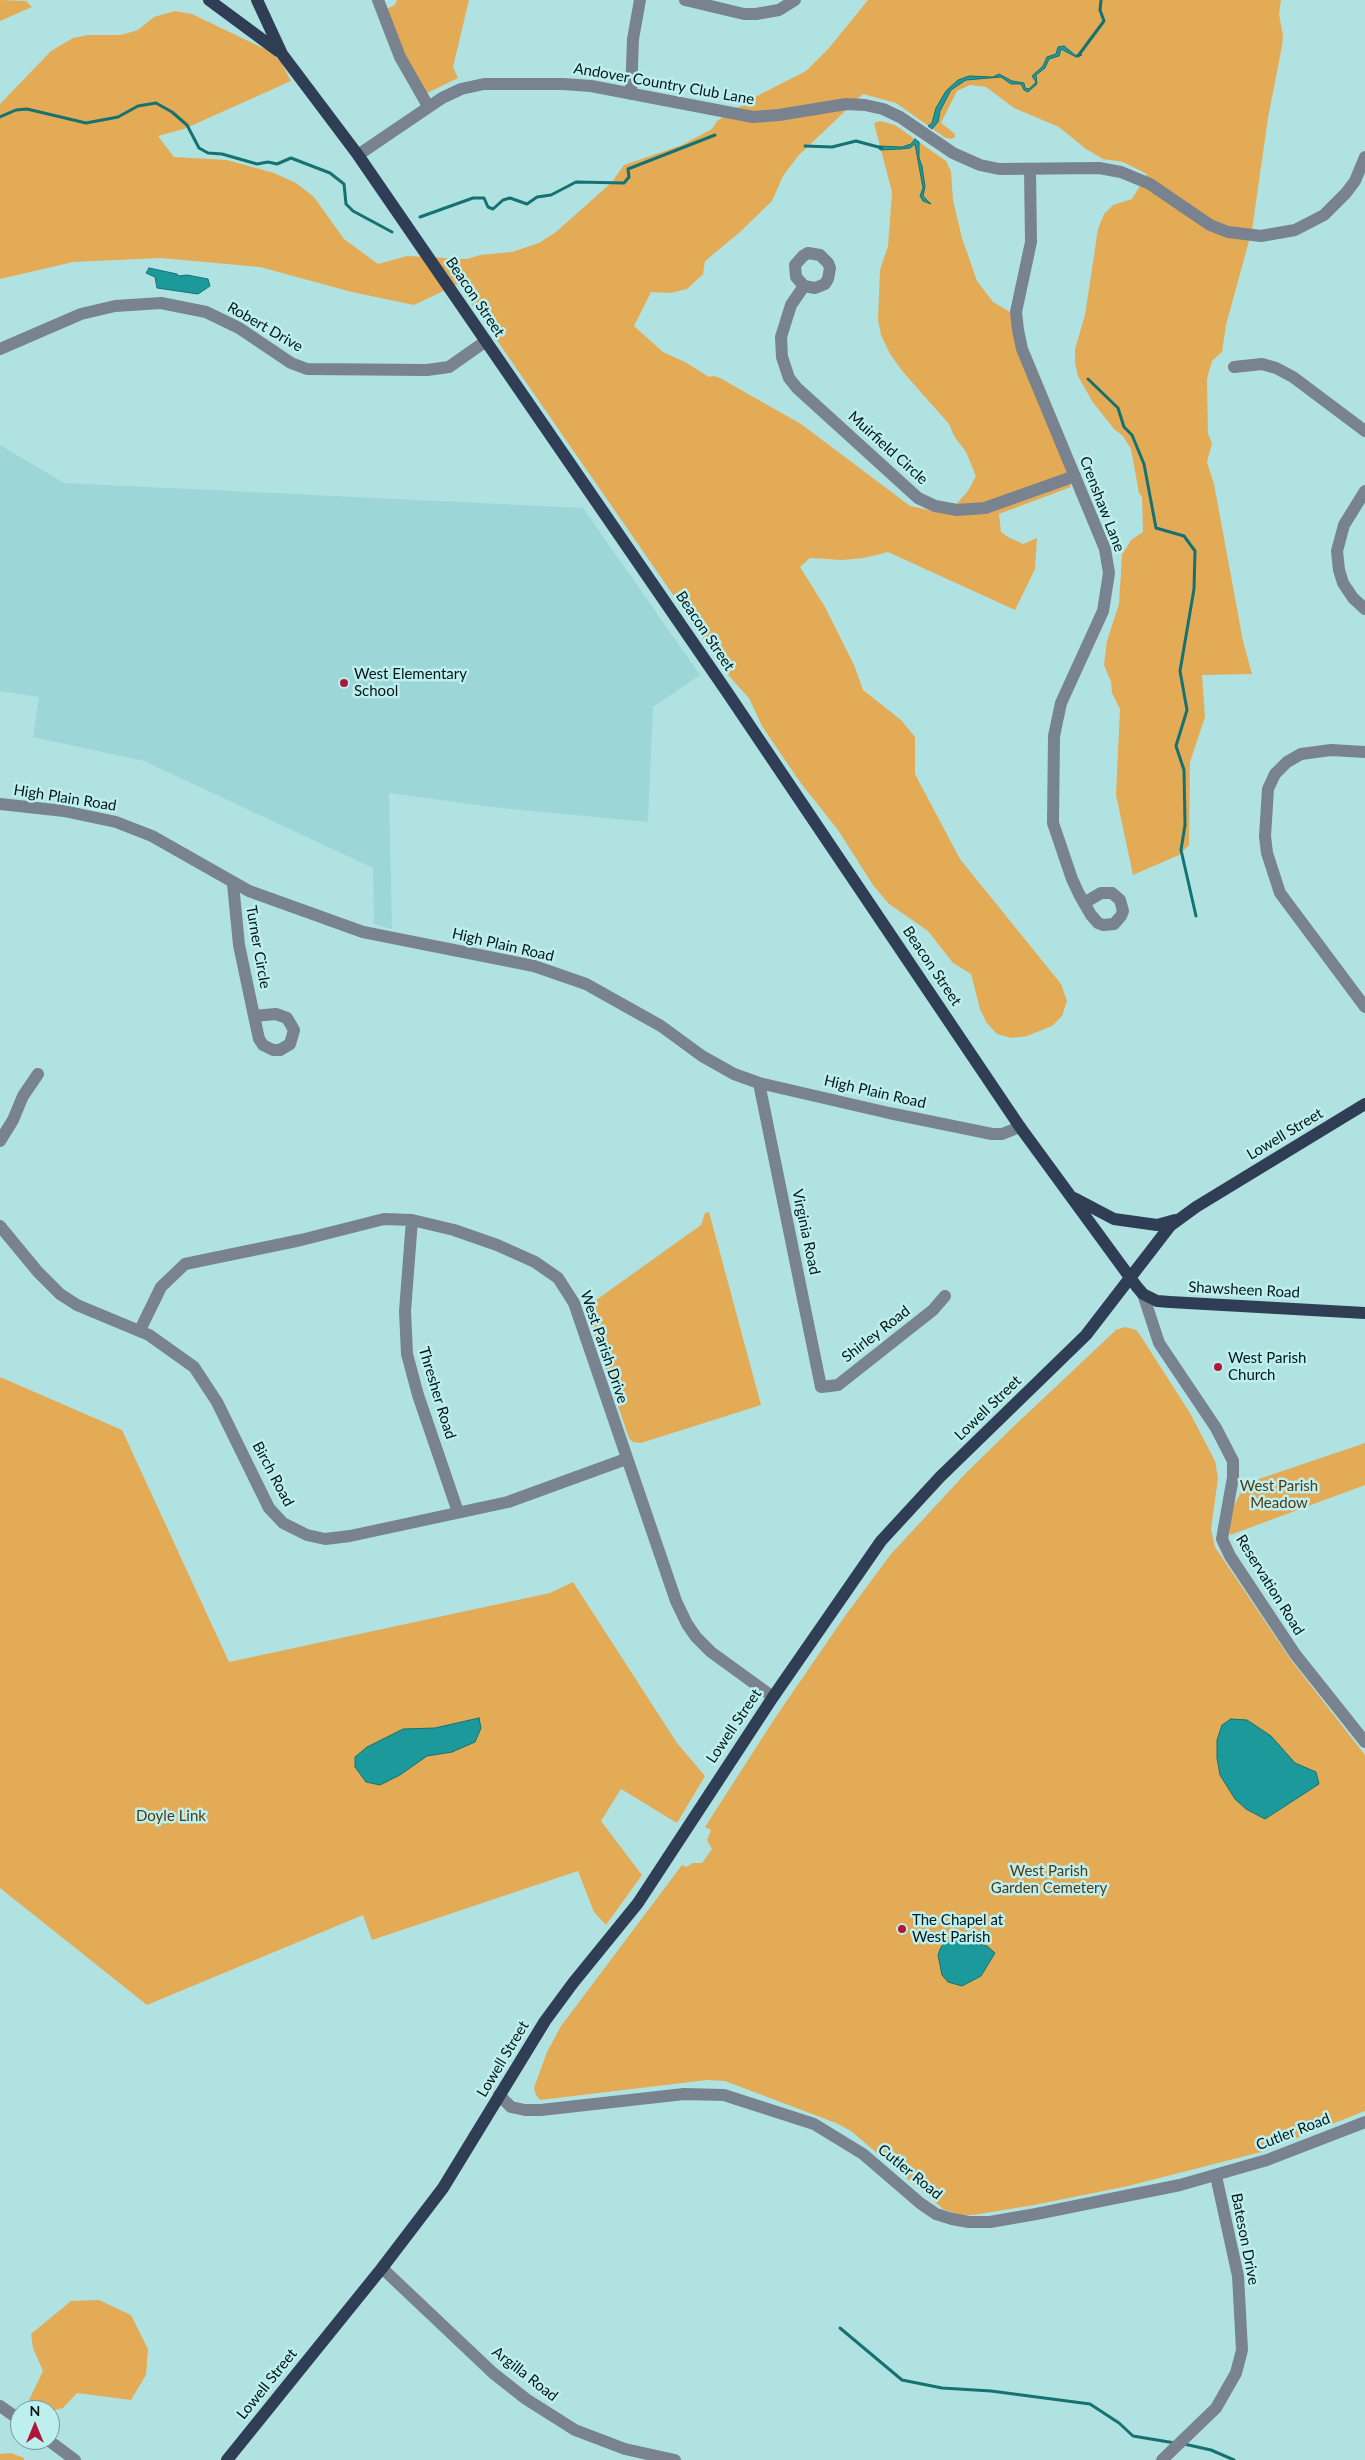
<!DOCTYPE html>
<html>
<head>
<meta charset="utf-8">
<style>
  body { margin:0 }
  #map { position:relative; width:1365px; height:2460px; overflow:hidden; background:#b1e2e2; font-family:Lato,sans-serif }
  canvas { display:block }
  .north { position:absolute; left:10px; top:2400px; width:50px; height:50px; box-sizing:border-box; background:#beefef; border:1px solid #749898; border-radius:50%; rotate:0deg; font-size:14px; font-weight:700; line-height:20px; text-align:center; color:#041616 }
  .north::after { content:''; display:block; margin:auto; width:18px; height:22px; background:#ac173a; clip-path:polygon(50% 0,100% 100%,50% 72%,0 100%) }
</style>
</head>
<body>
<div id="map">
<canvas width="1365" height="2460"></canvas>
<div class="north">N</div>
</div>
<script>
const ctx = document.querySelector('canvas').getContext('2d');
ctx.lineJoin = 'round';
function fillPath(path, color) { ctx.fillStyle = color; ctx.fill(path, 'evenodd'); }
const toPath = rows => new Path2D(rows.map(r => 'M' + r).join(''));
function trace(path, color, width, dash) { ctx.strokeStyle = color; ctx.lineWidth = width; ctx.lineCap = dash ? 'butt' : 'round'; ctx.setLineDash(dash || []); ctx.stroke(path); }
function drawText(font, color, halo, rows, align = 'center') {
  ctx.font = font + ' Lato,sans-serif'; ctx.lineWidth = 5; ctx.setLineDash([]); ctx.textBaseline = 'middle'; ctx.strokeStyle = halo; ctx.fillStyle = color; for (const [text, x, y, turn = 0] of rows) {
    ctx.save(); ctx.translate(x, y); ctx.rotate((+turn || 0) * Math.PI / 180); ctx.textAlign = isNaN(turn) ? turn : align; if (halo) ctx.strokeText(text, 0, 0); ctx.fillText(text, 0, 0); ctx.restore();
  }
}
const built = toPath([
  [0,445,64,483,583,508,700,675,653,707,648,822,500,808,389,793,392,929,374,924,373,868,144,761,33,737,39,697,0,691]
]);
const green = toPath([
  [0,0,26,1,32,7,0,21],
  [397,0,469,0,453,67,458,78,427,93,419,87,384,10,395,5],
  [868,0,1281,0,1279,14,1283,36,1282,46,1268,118,1252,230,1226,325,1222,352,1212,361,1207,379,1208,434,1212,443,1207,462,1214,484,1243,641,1252,674,1202,675,1205,717,1190,762,1189,845,1179,855,1133,875,1116,795,1120,709,1112,693,1111,682,1104,665,1107,641,1119,604,1122,555,1131,540,1143,532,1142,497,1139,493,1131,449,1123,436,1114,429,1092,401,1078,376,1075,363,1075,349,1085,315,1098,229,1104,214,1113,205,1132,199,1147,174,1123,162,1103,159,1086,149,1059,127,1014,108,986,87,970,85,957,91,941,123,955,134,955,137,951,139,944,137,896,103,863,94,798,156,783,176,772,201,740,232,705,261,703,274,687,289,670,293,651,292,634,326,663,352,685,362,709,377,714,376,720,378,801,424,910,506,947,514,968,491,976,476,966,452,954,436,949,424,903,372,890,354,881,335,878,320,880,270,888,246,892,192,874,123,880,121,895,125,946,161,951,171,953,200,962,238,977,281,993,302,1010,312,1063,459,1071,487,999,514,1001,532,1008,537,1023,544,1037,538,1035,569,1015,610,888,552,864,558,842,560,810,558,800,567,825,607,854,665,863,690,901,720,915,737,915,774,960,859,1061,984,1067,1001,1062,1016,1052,1026,1027,1036,1012,1038,997,1034,986,1022,980,1009,971,974,953,963,928,931,889,904,873,885,838,830,800,782,762,726,749,698,730,677,458,284,414,305,352,292,260,267,161,258,73,262,0,279,0,104,51,51,73,38,88,35,121,35,138,30,154,17,175,11,192,14,269,51,281,62,291,81,184,129,158,136,174,157,227,160,274,173,296,183,314,197,344,239,378,264,407,256,467,259,480,255,512,252,539,243,556,232,612,182,624,165,682,145,712,129,717,121,757,96,806,71,829,48],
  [709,1212,761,1405,641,1443,633,1442,629,1438,585,1308,701,1225,705,1213],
  [1125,1327,1136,1330,1140,1335,1190,1413,1215,1461,1218,1478,1211,1529,1215,1547,1291,1660,1365,1755,1365,2111,1261,2152,1128,2186,1034,2205,973,2215,959,2215,943,2209,851,2131,836,2123,725,2081,707,2080,540,2100,536,2095,534,2088,547,2052,561,2026,682,1865,686,1867,693,1863,702,1863,712,1849,707,1840,711,1830,705,1827,775,1718,845,1616,891,1554,966,1473,1013,1427,1116,1330],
  [0,1377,122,1430,229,1662,550,1593,573,1582,677,1743,705,1776,677,1823,621,1789,601,1821,642,1875,606,1925,594,1912,578,1871,372,1940,363,1915,147,2005,0,1888],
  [1365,1443,1365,1485,1230,1535,1229,1526,1232,1509,1240,1494,1252,1483,1259,1479],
  [99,2300,131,2315,148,2349,146,2375,131,2400,77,2393,63,2408,50,2411,37,2410,29,2400,43,2371,33,2348,31,2334,71,2301],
  [11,2453,24,2458,24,2460,0,2460,0,2454]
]);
const water = toPath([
  [1064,46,1075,55,1082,55,1076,57,1061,49,1059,56,1049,59,1045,68,1036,75,1037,84,1028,92,1024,90,1021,84,1011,84,1001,77,966,80,951,90,940,111,938,122,932,129,928,126,932,123,936,108,946,91,958,80,969,76,993,77,999,74,1012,81,1024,83,1025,88,1029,89,1036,82,1032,76,1043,66,1047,57,1056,54,1058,47,1064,46],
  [915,139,919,142,919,158,922,166,925,187,923,196,931,204,923,201,920,196,923,188,915,144,910,148,901,149,880,150,878,146,902,147,911,144,915,139],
  [149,268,177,274,179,276,187,275,208,279,210,286,198,294,157,288,155,277,146,273,149,268],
  [479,1718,481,1728,475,1742,452,1752,427,1756,400,1775,380,1785,366,1782,355,1767,355,1757,367,1747,403,1729,435,1728,479,1718],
  [1231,1719,1247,1720,1271,1736,1295,1763,1316,1772,1319,1784,1265,1819,1246,1809,1235,1799,1220,1775,1217,1758,1217,1740,1222,1725,1231,1719],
  [960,1939,987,1946,995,1953,981,1976,962,1986,948,1982,942,1975,938,1955,941,1947,947,1941,960,1939]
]);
const stream = toPath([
  [1078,56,1104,21,1100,10,1101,0],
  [0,117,16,110,27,109,86,123,118,117,138,106,156,103,172,112,187,125,199,148,208,153,222,154,257,164,268,162,277,164,291,158,330,173,344,184,346,204,353,211,392,232],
  [805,146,832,147,856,141,882,148],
  [420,217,473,198,484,198,488,207,493,209,503,200,510,198,527,204,537,197,551,195,576,182,624,183,629,177,628,169,715,135],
  [1088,379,1118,408,1124,427,1132,435,1144,464,1156,528,1184,536,1195,551,1194,589,1180,671,1187,710,1176,746,1184,770,1185,825,1181,850,1196,916],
  [840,2328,902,2380,942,2388,991,2391,1090,2404,1119,2423,1133,2436,1175,2443],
  [1184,2444,1211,2450,1234,2460]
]);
const minor = toPath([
  [378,0,400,57,428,106],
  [685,0,744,14,756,14,779,10,795,0],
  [631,94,633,39,640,0],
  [358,155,442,98,461,89,484,84,563,84,591,86,753,117,779,115,846,104,865,105,883,109,900,117,953,153,980,165,999,169,1099,168,1121,172,1150,184,1210,225,1228,232,1261,236,1295,230,1324,215,1346,193,1355,181,1365,157],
  [1030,169,1031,242,1016,312,1018,330,1022,349,1105,549,1109,573,1103,611,1061,703,1054,736,1053,823,1072,879,1079,894,1084,903,1091,915,1098,923,1103,925,1114,924,1121,916,1123,911,1120,900,1112,893,1101,893,1084,903],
  [804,286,815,288,825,284,828,279,830,268,828,263,820,255,808,253,803,256,795,265,796,277,804,286,791,305,781,337,782,357,789,378,797,388,918,498,935,506,957,510,985,508,1075,476],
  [0,349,81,314,115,306,161,303,206,312,239,328,291,363,307,369,427,370,449,367,486,341],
  [1234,367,1262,364,1276,368,1293,377,1365,431],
  [1365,491,1344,525,1337,551,1339,570,1343,583,1353,598,1365,609],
  [1365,752,1331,750,1301,754,1287,762,1275,774,1268,789,1265,836,1267,853,1280,893,1365,1007],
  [0,804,64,811,116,822,152,836,249,891,363,932,534,966,586,984,661,1026,702,1056,734,1074,759,1083,889,1113,992,1134,1002,1134,1020,1127],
  [233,884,239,945,254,1016,259,1039,263,1045,273,1050,280,1050,290,1044,294,1030,287,1018,276,1014,254,1016],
  [759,1083,821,1387,838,1385,933,1310,945,1296],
  [0,1141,13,1120,23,1096,38,1074],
  [412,1220,405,1311,407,1354,418,1395,458,1512],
  [0,1226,38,1272,60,1294,77,1305,149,1335,194,1367,217,1402,269,1508,283,1523,307,1535,325,1539,350,1536,508,1502,626,1459],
  [1143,1294,1159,1343,1216,1428,1233,1461,1233,1477,1222,1539,1230,1556,1295,1654,1365,1742],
  [140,1330,161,1287,185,1264,301,1240,384,1219,412,1220,454,1230,497,1245,535,1262,558,1278,574,1303,676,1601,687,1624,696,1637,711,1652,773,1697],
  [499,2095,511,2107,525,2110,541,2110,684,2094,724,2095,814,2124,863,2154,920,2203,936,2214,952,2219,969,2222,990,2222,1036,2214,1180,2185,1267,2160,1365,2122],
  [382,2268,493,2373,526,2399,575,2430,625,2449,675,2460],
  [0,2406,20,2420],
  [48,2440,75,2460],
  [1162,2460,1216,2408,1236,2373,1242,2350,1238,2276,1216,2176]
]);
const major = toPath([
  [209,0,278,51],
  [257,0,282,54,358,155,727,692,1020,1127,1137,1287,1143,1294,1157,1301,1170,1302,1365,1313],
  [1074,1198,1114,1219,1157,1225,1175,1220],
  [227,2460,382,2268,443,2188,545,2021,573,1983,638,1903,773,1697,881,1541,940,1477,1086,1335,1170,1226,1196,1207,1365,1104]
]);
const markers = [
  [344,683,5,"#ac173a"],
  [1218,1367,5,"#ac173a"],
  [902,1929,5,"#ac173a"]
];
const streetNames = [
  ["Andover Country Club Lane",664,84,10],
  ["Beacon Street",475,297,56],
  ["Robert Drive",265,327,30],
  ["Muirfield Circle",888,448,42],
  ["Crenshaw Lane",1102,504,69],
  ["Beacon Street",705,631,56],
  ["High Plain Road",65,798,9],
  ["High Plain Road",503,945,13],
  ["Turner Circle",258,947,80],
  ["Beacon Street",932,966,56],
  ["High Plain Road",875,1092,13],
  ["Lowell Street",1285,1134,-31],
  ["Virginia Road",806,1232,78],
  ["Shawsheen Road",1244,1290,3],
  ["Shirley Road",876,1334,-38],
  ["West Parish Drive",604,1347,71],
  ["Thresher Road",437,1393,73],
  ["Lowell Street",988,1408,-44],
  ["Birch Road",273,1474,62],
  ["Reservation Road",1270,1585,58],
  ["Lowell Street",734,1726,-56],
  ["Lowell Street",503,2059,-59],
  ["Cutler Road",1293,2132,-21],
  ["Cutler Road",910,2172,39],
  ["Bateson Drive",1245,2239,79],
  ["Argilla Road",525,2374,38],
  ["Lowell Street",267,2384,-51]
];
const poiNames = [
  ["West Elementary",354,674],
  ["School",354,691],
  ["West Parish",1228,1358],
  ["Church",1228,1375],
  ["The Chapel at",912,1920],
  ["West Parish",912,1937]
];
const parkNames = [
  ["West Parish",1279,1486],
  ["Meadow",1279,1503],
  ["Doyle Link",171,1816],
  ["West Parish",1049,1871],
  ["Garden Cemetery",1049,1888]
];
fillPath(built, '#9cd6d6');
fillPath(green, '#e3ab56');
fillPath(water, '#1c9a9b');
trace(water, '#157273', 1);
trace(stream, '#157273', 3);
trace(minor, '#79828f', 12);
trace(major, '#2f3e54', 12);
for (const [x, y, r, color] of markers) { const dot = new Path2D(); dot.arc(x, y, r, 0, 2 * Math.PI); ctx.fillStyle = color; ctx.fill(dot); trace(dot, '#beefef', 2); }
drawText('15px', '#041616', '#beefef', streetNames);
drawText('15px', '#041616', '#beefef', poiNames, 'left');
drawText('15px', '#503913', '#beefef', parkNames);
</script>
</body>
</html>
